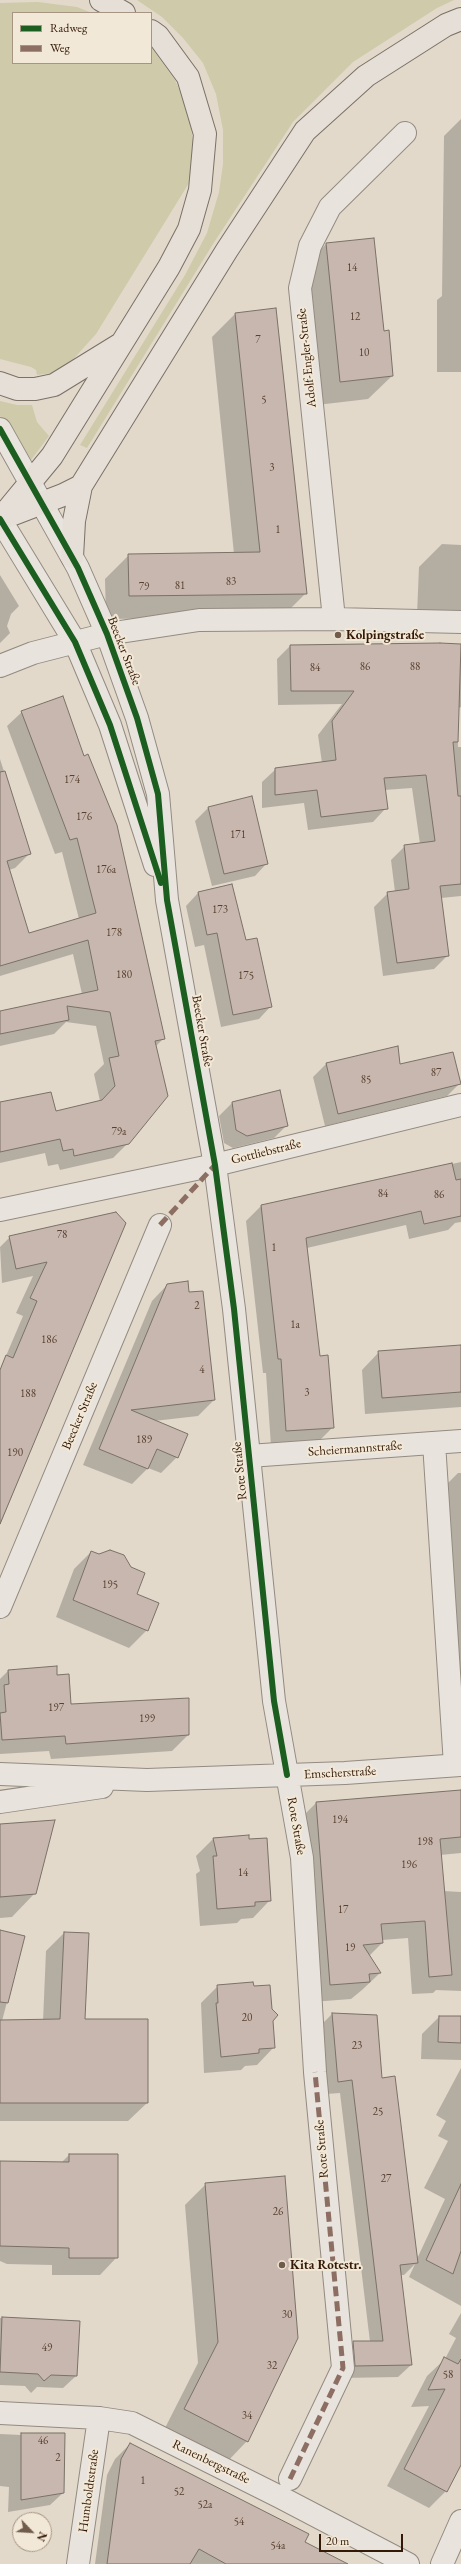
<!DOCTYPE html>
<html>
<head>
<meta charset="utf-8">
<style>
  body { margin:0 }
  #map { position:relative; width:461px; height:2564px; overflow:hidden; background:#e2d9cb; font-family:"EB Garamond",serif }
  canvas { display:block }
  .legend { position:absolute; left:12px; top:12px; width:140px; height:52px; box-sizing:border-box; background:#f2e8d7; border:1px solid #a69583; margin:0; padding:5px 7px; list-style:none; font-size:12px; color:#341906 }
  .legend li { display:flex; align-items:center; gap:8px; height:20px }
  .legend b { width:20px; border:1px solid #a69583 }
  .north { position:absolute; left:12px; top:2512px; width:40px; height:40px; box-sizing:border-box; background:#f2e8d7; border:1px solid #a69583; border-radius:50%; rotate:115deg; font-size:11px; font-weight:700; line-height:16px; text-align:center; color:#341906 }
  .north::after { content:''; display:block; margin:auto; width:14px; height:18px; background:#715c4b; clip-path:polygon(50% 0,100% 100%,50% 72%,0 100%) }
  .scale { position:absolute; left:319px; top:2534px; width:84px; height:18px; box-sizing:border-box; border:2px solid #341906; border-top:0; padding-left:5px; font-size:12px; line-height:14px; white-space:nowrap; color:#341906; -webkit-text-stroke:3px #f2e8d7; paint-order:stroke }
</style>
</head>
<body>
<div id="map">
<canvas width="461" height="2564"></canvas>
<ul class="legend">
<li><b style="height:5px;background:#1b5e20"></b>Radweg</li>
<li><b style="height:5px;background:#8d6e63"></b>Weg</li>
</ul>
<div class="north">N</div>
<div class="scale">20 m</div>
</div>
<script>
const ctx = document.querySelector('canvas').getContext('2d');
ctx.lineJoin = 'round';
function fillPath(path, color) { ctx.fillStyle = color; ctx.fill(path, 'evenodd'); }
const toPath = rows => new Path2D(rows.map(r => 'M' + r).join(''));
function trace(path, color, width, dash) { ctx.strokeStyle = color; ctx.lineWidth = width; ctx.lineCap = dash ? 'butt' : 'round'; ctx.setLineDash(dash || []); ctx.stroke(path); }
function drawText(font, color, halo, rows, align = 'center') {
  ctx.font = font + ' "EB Garamond",serif'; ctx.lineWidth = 4; ctx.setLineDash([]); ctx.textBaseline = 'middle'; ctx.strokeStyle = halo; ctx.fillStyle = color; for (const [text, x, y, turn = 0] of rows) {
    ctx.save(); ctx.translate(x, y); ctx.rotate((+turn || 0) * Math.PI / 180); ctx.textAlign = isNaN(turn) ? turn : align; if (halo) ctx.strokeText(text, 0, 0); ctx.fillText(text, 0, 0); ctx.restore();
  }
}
const green = toPath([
  [137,0,454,0,437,8,353,62,293,122,213,244,87,448,80,445,185,275,207,233,219,192,223,164,223,130,216,94,203,63,183,38,162,17],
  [38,2,77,7,92,13,13,13,13,63,151,63,151,47,175,80,188,109,194,147,193,170,189,183,96,334,69,364,52,373,37,375,36,370,31,367,0,359,0,3],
  [0,401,17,405,32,405,37,422,49,436,31,460,0,416]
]);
const shadow = toPath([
  [461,119,461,372,437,372,437,300,442,296,444,136],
  [326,244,383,332,392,376,368,399,317,405,303,268],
  [235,314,306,593,282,617,106,619,105,579,129,555,234,554,212,337],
  [442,544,461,545,461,618,417,615,419,567],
  [0,575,19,606,11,614,7,626,10,633,0,643],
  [440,644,461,645,461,707,457,709,458,747,461,747,461,896,441,898,448,955,434,969,383,976,374,907,388,893,395,892,391,860,405,846,420,844,412,788,384,790,386,808,373,822,308,830,304,803,262,808,262,782,276,769,322,763,318,735,342,704,278,705,277,659,290,646],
  [63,697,164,1038,155,1047,128,1143,113,1158,60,1170,58,1164,48,1166,45,1153,0,1163,0,1102,50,1093,55,1112,100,1101,94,1074,104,1064,96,1026,66,1022,54,1034,0,1046,0,1012,82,994,73,954,0,976,0,759,30,853,15,868,9,870,28,935,79,919,62,852,55,854,7,726,22,712],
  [251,798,267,863,255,876,212,886,195,821,208,808],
  [198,893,245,941,271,1006,259,1019,221,1027,204,945,195,947,186,906],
  [326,1064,459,1084,447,1096,325,1126,313,1077],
  [232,1103,287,1125,274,1138,233,1148,224,1143,219,1116],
  [461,1162,461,1222,455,1223,448,1230,409,1239,406,1225,307,1248,319,1357,333,1427,318,1442,271,1446,266,1373,263,1373,246,1221,261,1206],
  [125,1223,0,1525,0,1370,23,1316,16,1313,33,1276,2,1283,0,1247,10,1237],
  [168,1284,188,1294,214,1400,198,1416,154,1421,177,1457,161,1473,148,1468,132,1484,83,1465,152,1301],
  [461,1346,461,1407,365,1414,362,1370,379,1352],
  [458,1473,461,1473,461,1729,440,1491],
  [91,1552,136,1594,147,1630,129,1648,56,1617,74,1569],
  [8,1671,57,1676,70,1705,188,1735,172,1751,51,1759,49,1751,0,1754,0,1679],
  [461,1791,461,1853,440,1855,443,1891,461,1892,461,1991,436,1990,433,1993,412,1994,408,1938,382,1940,382,1943,369,1956,380,1973,362,1990,351,1999,312,2002,299,1820,316,1803],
  [0,1825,35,1893,12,1917,0,1918],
  [213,1839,270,1900,253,1918,241,1919,237,1923,200,1926,196,1874,200,1871,196,1856],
  [0,1932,24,1937,2,2021,43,2021,46,1951,64,1933,84,2020,147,2103,128,2121,0,2121],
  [218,1986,272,2021,274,2047,257,2065,245,2066,241,2070,204,2073,201,2003],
  [332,2014,376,2016,381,2079,416,2261,445,2199,424,2188,448,2141,438,2136,446,2121,436,2115,461,2068,461,2306,409,2277,415,2264,404,2275,400,2275,411,2365,398,2377,343,2378,341,2355,353,2342,370,2342,340,2093,326,2094,319,2027],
  [439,2017,461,2017,461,2060,421,2059,422,2034],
  [69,2155,117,2257,100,2275,52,2275,52,2265,7,2264,0,2261,0,2162,61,2163],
  [206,2184,247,2441,227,2462,164,2430,198,2363,185,2205],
  [461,2313,461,2462,446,2491,429,2508,387,2486,429,2406,411,2407,427,2376,445,2359,456,2338,449,2334],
  [0,2318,79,2322,76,2376,63,2388,37,2387,31,2393,25,2386,0,2385],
  [0,2434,21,2435,63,2493,50,2505,8,2512,9,2487,0,2486],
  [130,2444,303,2543,345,2564,95,2564,107,2475,115,2459]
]);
const building = toPath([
  [374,238,384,331,389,330,393,376,340,382,326,243,374,238],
  [276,308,307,594,129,596,128,554,260,552,235,313,276,308],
  [440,643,461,644,458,742,453,742,458,796,461,796,461,884,440,886,449,956,397,963,387,892,409,889,404,845,435,841,426,775,384,778,388,809,321,817,317,790,275,795,275,768,336,760,332,721,354,691,291,691,290,645,440,643],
  [63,696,84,756,88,754,117,825,165,1039,155,1041,168,1096,129,1144,74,1156,73,1149,63,1151,60,1139,0,1152,0,1102,51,1092,56,1111,102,1100,115,1086,109,1058,119,1056,110,1012,67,1006,69,1020,0,1034,0,1011,98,990,88,940,0,966,0,772,5,771,31,854,7,861,29,933,96,913,77,838,70,840,21,711,63,696],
  [252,796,268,864,224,874,208,807,252,796],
  [232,884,246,940,257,938,272,1007,233,1015,217,933,207,935,198,892,232,884],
  [398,1046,400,1064,453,1052,461,1084,338,1114,326,1063,398,1046],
  [280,1090,288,1126,247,1136,236,1130,232,1102,280,1090],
  [452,1163,456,1180,461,1179,461,1216,424,1224,421,1211,306,1238,320,1356,328,1355,334,1428,286,1431,281,1359,278,1359,261,1205,452,1163],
  [116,1212,126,1223,0,1524,0,1370,6,1355,13,1358,37,1301,30,1298,47,1262,16,1269,9,1236,116,1212],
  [188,1281,189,1292,203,1291,215,1400,131,1410,188,1434,178,1458,157,1449,148,1469,99,1449,167,1284,188,1281],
  [461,1345,461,1392,382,1398,378,1351,461,1345],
  [110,1550,124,1555,131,1567,145,1573,137,1594,159,1603,148,1631,73,1600,91,1551,99,1554,110,1550],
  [57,1666,57,1675,69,1674,71,1704,189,1698,189,1735,66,1744,65,1736,2,1740,0,1713,6,1712,4,1685,9,1684,8,1670,57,1666],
  [461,1790,461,1837,440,1839,452,1975,429,1977,425,1921,381,1924,383,1943,363,1945,381,1973,369,1974,370,1982,330,1985,316,1802,461,1790],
  [55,1820,36,1894,0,1897,0,1824,55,1820],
  [249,1835,249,1839,267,1838,271,1901,255,1902,255,1906,217,1909,213,1856,217,1856,213,1838,249,1835],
  [0,1930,25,1936,8,2003,0,2002,0,1930],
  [64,1932,89,1933,85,2019,148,2019,148,2103,0,2103,0,2020,60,2019,64,1932],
  [253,1982,254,1986,270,1985,272,2009,278,2015,273,2021,275,2048,259,2049,259,2053,221,2057,216,2003,218,2003,217,1985,253,1982],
  [332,2013,377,2015,382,2078,395,2076,418,2263,400,2265,412,2365,355,2366,353,2341,383,2341,352,2080,338,2082,332,2013],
  [439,2016,461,2016,461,2043,438,2042,439,2016],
  [69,2154,118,2154,118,2258,69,2258,69,2248,0,2246,0,2161,69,2162,69,2154],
  [285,2176,298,2338,248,2442,184,2409,218,2342,205,2183,285,2176],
  [461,2184,461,2251,453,2274,426,2260,461,2184],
  [2,2317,80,2321,77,2376,51,2375,44,2381,38,2374,0,2372,2,2317],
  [444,2357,458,2364,461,2359,461,2465,447,2492,404,2469,445,2389,428,2390,444,2357],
  [21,2433,65,2433,64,2493,21,2500,21,2433],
  [130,2443,309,2534,305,2542,348,2564,226,2564,199,2549,190,2564,107,2564,121,2459,130,2443]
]);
const minor = toPath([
  [0,429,78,568,107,634,137,718,158,794,167,900,215,1165,234,1309,274,1701,302,1858,315,2072,343,2368,290,2479],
  [0,519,75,642,110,725,155,865],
  [334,619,300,288,310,246,330,207,405,133],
  [0,666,33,653,107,634,199,620,334,619,461,622],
  [0,1210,215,1165,461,1105],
  [434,1443,455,1765],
  [249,1456,461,1441],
  [0,1607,160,1225],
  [0,1774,147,1780,345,1773,461,1765],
  [0,1802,102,1787],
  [0,2413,99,2418,132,2423,280,2497,408,2564],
  [78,2564,99,2418],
  [442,2564,461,2521]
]);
const highway = toPath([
  [101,0,124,13],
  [0,383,17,389,35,389,54,385,119,345],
  [3,518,63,495,81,486],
  [0,519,52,456,169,267,189,229,200,190,205,134,188,77,158,36,151,31],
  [72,557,74,521,81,486,227,250,305,131,366,76,446,25,461,19]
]);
const quiet = toPath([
  [160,1225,215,1165],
  [290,2479,343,2368,315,2072]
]);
const cycleway = toPath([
  [0,429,78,568,107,634,137,718,158,794,167,900,215,1165,234,1309,274,1701,287,1775],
  [0,519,75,642,110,725,161,883]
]);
const markers = [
  [338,635,4,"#715c4b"],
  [282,2265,4,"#715c4b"]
];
const numberNames = [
  ["14",352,268],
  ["12",355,317],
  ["7",258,340],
  ["10",364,353],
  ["5",264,400],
  ["3",272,468],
  ["1",278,530],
  ["83",231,582],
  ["81",180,586],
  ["79",144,587],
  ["86",365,667],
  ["88",415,667],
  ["84",315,668],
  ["174",72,780],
  ["176",84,817],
  ["171",238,835],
  ["176a",106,870],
  ["173",220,910],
  ["178",114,933],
  ["180",124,975],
  ["175",246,976],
  ["87",436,1073],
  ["85",366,1080],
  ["79a",119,1132],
  ["84",383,1194],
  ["86",439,1195],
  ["78",62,1235],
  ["1",274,1248],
  ["2",197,1306],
  ["1a",295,1325],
  ["186",49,1340],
  ["4",202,1370],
  ["3",307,1393],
  ["188",28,1394],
  ["189",144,1440],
  ["190",15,1453],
  ["195",110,1585],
  ["197",56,1708],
  ["199",147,1719],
  ["194",340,1820],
  ["198",425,1842],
  ["196",409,1865],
  ["14",243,1873],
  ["17",343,1910],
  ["19",350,1948],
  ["20",247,2018],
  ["23",357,2046],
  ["25",378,2112],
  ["27",386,2179],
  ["26",278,2212],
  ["30",287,2315],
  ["49",47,2348],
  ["32",272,2366],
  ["58",448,2375],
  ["34",247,2416],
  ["46",43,2441],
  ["2",58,2458],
  ["1",143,2481],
  ["52",179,2492],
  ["52a",205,2505],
  ["54",239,2522],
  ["54a",278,2546]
];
const streetNames = [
  ["Adolf-Engler-Straße",307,358,-96],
  ["Beecker Straße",124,651,69],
  ["Beecker Straße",202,1031,80],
  ["Gottliebstraße",266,1152,-14],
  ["Beecker Straße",80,1416,-67],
  ["Scheiermannstraße",355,1449,-4],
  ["Rote Straße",240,1471,-96],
  ["Emscherstraße",340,1773,-3],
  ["Rote Straße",296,1826,80],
  ["Rote Straße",322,2149,-95],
  ["Ranenbergstraße",211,2462,26],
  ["Humboldtstraße",89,2491,-82]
];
const poiNames = [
  ["Kolpingstraße",346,635],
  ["Kita Rotestr.",290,2265]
];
fillPath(green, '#cfcaa9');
fillPath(shadow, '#0003');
fillPath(building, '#c8b7ae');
trace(building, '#7a7167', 1);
trace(minor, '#938b81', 24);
trace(highway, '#7a7167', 24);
trace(minor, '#e8e4dd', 22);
trace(highway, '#e5dfd7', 22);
trace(quiet, '#8d6e63', 5, [10, 5]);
trace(cycleway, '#1b5e20', 6);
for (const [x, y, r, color] of markers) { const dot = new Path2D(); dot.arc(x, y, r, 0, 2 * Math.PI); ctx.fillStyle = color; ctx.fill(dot); trace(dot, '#f2e8d7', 1.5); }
drawText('11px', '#594030', null, numberNames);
drawText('13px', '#341906', '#f2e8d7', streetNames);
drawText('bold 13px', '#341906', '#f2e8d7', poiNames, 'left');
</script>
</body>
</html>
